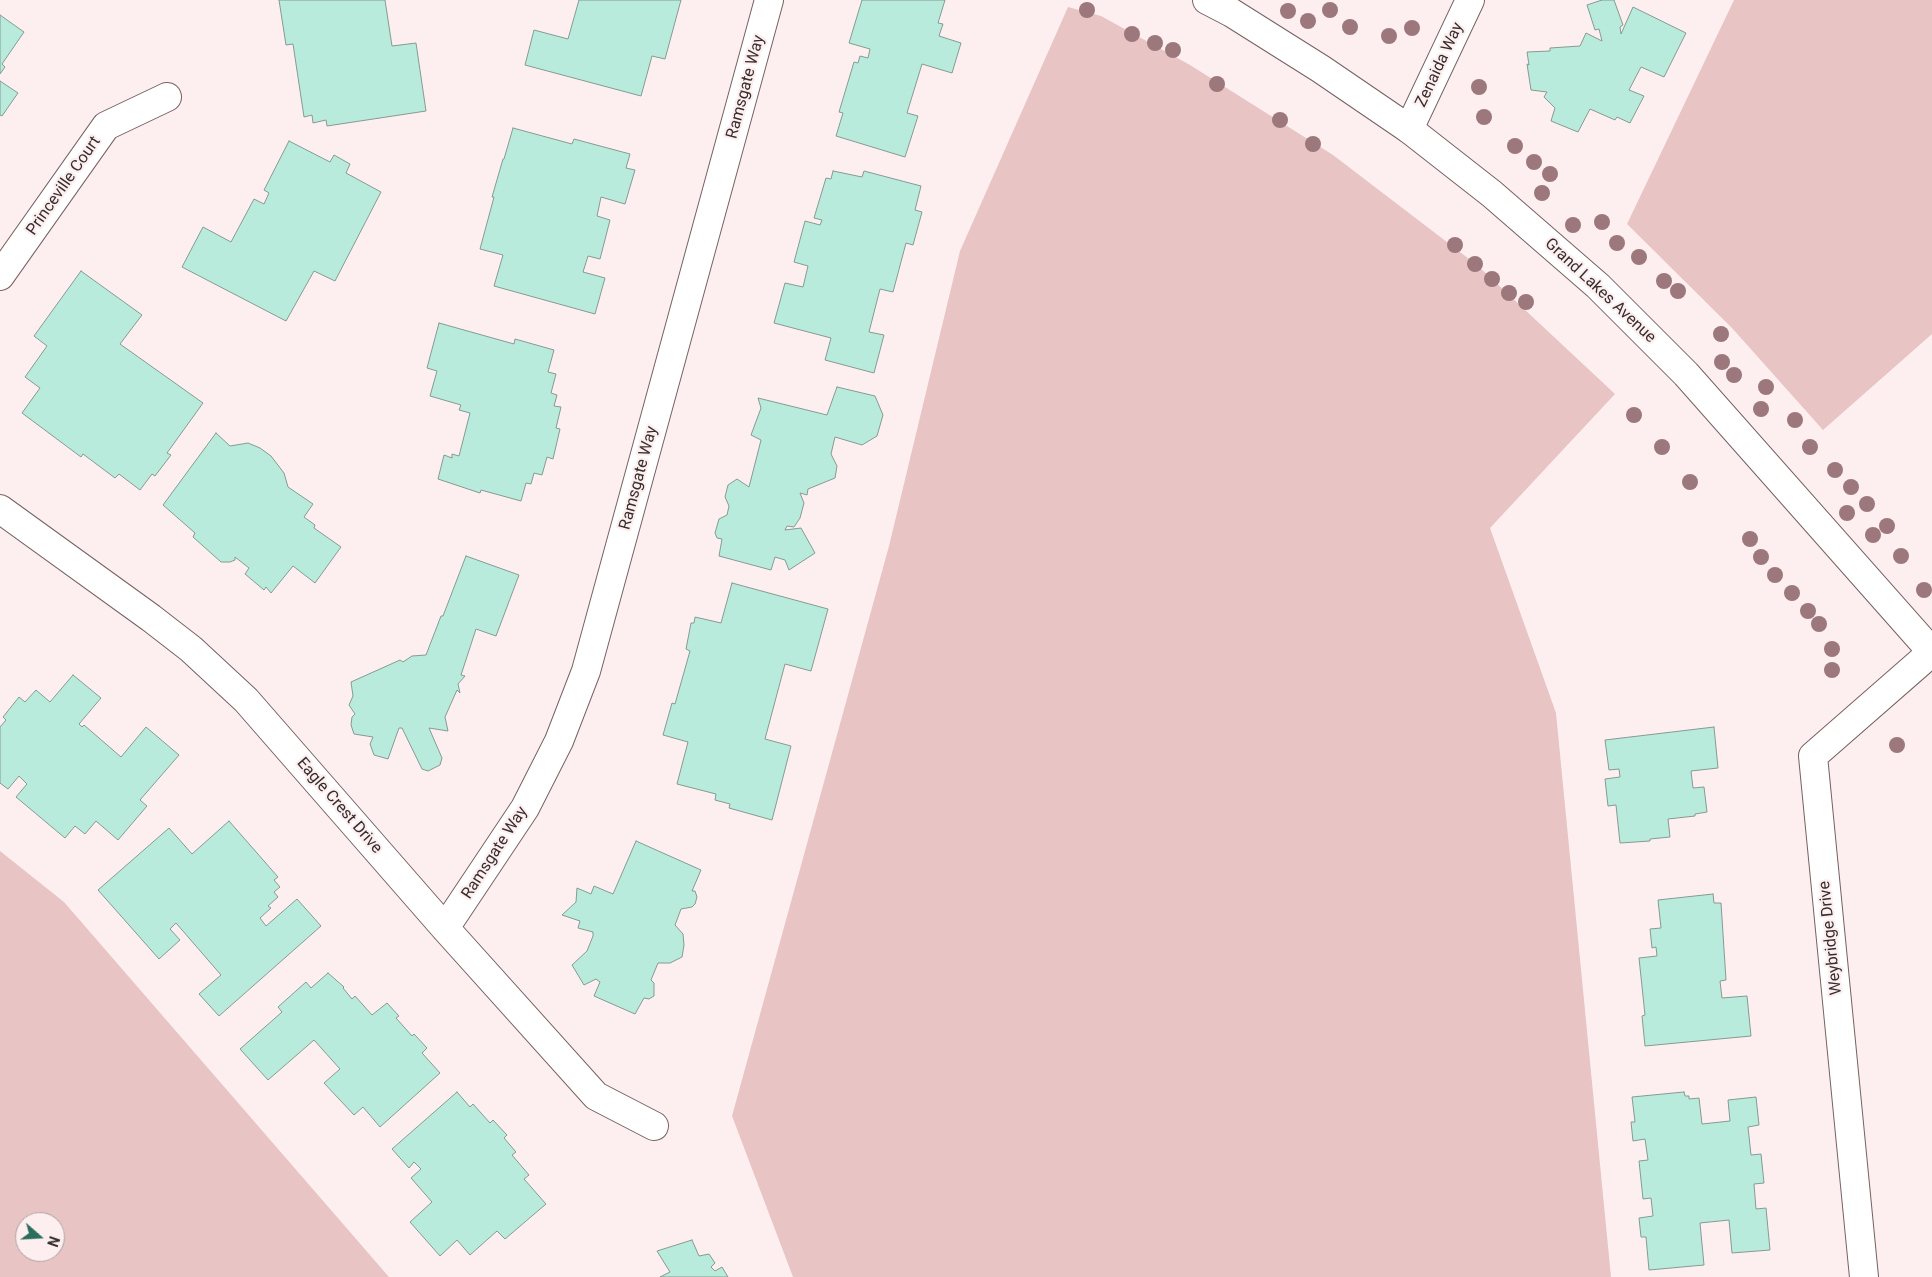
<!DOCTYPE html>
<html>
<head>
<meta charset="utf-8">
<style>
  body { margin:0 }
  #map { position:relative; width:1932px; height:1277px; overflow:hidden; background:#fdeff0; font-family:Roboto,sans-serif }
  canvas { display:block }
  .north { position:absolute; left:15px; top:1212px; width:50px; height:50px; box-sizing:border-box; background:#fdeff0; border:1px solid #ada2a2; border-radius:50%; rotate:109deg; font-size:14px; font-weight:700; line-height:20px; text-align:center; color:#362e2e }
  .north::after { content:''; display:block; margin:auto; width:18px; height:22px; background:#2b6d5d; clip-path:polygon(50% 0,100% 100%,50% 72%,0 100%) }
</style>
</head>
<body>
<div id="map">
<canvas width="1932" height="1277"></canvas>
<div class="north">N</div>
</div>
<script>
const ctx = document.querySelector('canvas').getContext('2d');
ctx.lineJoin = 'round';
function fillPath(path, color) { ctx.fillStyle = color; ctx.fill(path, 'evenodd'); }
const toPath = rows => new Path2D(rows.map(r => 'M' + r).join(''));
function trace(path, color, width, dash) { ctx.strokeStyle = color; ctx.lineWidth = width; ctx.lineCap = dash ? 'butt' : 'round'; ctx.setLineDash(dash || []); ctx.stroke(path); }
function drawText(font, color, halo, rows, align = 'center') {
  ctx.font = font + ' Roboto,sans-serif'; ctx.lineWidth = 4.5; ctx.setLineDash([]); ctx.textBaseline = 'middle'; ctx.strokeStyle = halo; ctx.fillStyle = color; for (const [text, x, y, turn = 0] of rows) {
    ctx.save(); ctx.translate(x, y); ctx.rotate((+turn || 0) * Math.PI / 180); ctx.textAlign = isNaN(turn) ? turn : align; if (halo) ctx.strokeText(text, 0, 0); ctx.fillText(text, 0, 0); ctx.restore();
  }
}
const green = toPath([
  [1734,0,1932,0,1932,334,1823,430,1732,328,1627,224],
  [1068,7,1101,16,1190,65,1333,155,1477,265,1615,394,1490,528,1556,713,1611,1277,793,1277,732,1116,889,546,960,251],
  [0,851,64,902,389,1277,0,1277],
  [25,1222,55,1222,55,1252,25,1252]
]);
const building = toPath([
  [279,0,385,0,392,46,416,43,426,111,327,126,326,120,313,123,312,115,304,117,293,44,286,45,279,0],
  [579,0,681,0,665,59,652,56,641,96,525,65,534,30,568,39,579,0],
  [862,0,945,0,938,23,943,24,939,36,961,43,952,73,922,64,907,113,918,116,905,157,836,136,843,113,839,112,854,62,858,63,860,56,868,58,870,49,849,43,862,0],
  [1602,0,1614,0,1623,25,1620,27,1621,34,1633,7,1686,33,1664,77,1641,67,1629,90,1644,96,1630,123,1617,117,1615,120,1590,109,1578,132,1551,121,1555,108,1544,97,1547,92,1531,90,1527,64,1529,65,1527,52,1550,51,1550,48,1580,46,1586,33,1602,41,1599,29,1595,30,1587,5,1602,0],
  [0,15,24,32,2,64,5,67,0,74,0,15],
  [0,81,18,93,2,116,0,115,0,81],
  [513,128,572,144,574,139,630,154,626,168,635,170,625,204,601,197,597,216,610,220,600,259,588,256,583,272,605,278,595,314,494,286,503,255,480,249,494,197,492,197,503,159,504,159,513,128],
  [289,141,330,162,334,155,350,164,346,173,381,192,335,281,314,271,286,321,182,267,203,227,231,242,254,199,264,204,269,193,264,190,289,141],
  [833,171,862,177,864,171,921,186,915,210,922,212,913,245,906,243,893,292,880,289,869,332,884,335,874,373,825,360,831,338,774,323,785,283,803,287,808,266,794,262,805,221,820,225,822,220,814,218,826,178,831,179,833,171],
  [81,271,142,315,120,344,203,403,167,453,171,455,155,476,152,474,140,490,119,474,115,478,83,454,81,457,22,413,40,388,25,377,47,346,34,336,81,271],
  [439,323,514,344,515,339,554,350,548,372,556,374,551,393,557,395,554,406,561,407,556,428,560,429,553,459,547,457,542,475,534,473,531,484,526,483,521,501,481,490,480,493,438,479,444,455,452,458,452,454,459,456,470,413,459,410,461,405,430,396,437,371,427,368,439,323],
  [837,387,875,396,883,415,877,436,862,445,835,437,831,454,837,466,835,478,808,489,807,495,800,493,804,503,800,518,794,527,787,526,785,530,801,528,815,553,789,570,785,560,775,557,771,570,719,556,722,539,717,538,715,533,719,519,727,515,729,506,725,497,728,485,737,479,749,487,760,444,761,440,751,435,761,408,758,398,827,415,837,387],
  [216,433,230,446,248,443,260,448,271,456,284,473,288,487,313,504,304,517,315,525,314,528,341,547,315,583,293,566,271,593,266,587,264,590,245,574,249,568,235,557,235,560,230,562,221,562,193,537,195,533,163,505,216,433],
  [466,556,519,575,496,636,476,629,461,675,465,676,458,684,460,693,457,690,445,717,448,731,429,728,442,758,440,765,428,771,422,769,402,728,399,728,388,759,374,755,370,744,373,737,354,734,351,725,352,717,355,714,349,705,353,696,351,682,400,660,403,662,412,656,426,655,441,616,443,616,466,556],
  [732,583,828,609,811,671,785,664,765,739,791,746,772,820,729,808,730,804,715,800,716,794,677,784,688,742,663,735,672,703,675,704,690,651,686,649,691,623,694,623,695,617,721,623,732,583],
  [73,675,101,698,79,724,82,727,84,725,121,757,146,727,179,755,140,800,147,806,118,840,96,821,85,834,75,826,65,838,16,797,27,784,19,776,8,789,0,783,0,727,6,720,3,717,19,697,25,702,36,690,50,702,73,675],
  [1714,727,1718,768,1691,771,1693,788,1704,787,1707,812,1695,814,1695,816,1668,819,1670,837,1650,839,1650,841,1620,843,1616,805,1608,806,1605,779,1620,777,1619,769,1609,770,1605,740,1714,727],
  [229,821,278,877,274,880,280,887,274,892,278,897,268,906,271,908,260,918,266,926,297,899,321,926,219,1016,199,994,221,975,176,923,170,929,180,940,159,959,98,890,169,828,192,854,229,821],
  [636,841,701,870,692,891,695,891,697,897,695,904,692,907,681,909,675,925,683,934,684,945,682,957,670,963,658,963,651,980,654,983,654,996,649,999,644,998,635,1014,594,996,600,982,596,979,584,985,572,965,587,951,593,936,593,932,578,928,580,921,562,915,576,902,577,888,591,894,594,886,613,894,636,841],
  [1713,894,1714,903,1721,903,1726,980,1720,981,1722,998,1747,996,1751,1036,1645,1046,1642,1016,1645,1015,1639,958,1657,956,1656,947,1652,948,1650,929,1661,928,1658,900,1713,894],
  [328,973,344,987,343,988,352,999,355,996,372,1015,387,1003,399,1016,396,1018,412,1036,414,1034,427,1048,422,1053,440,1073,380,1127,363,1107,354,1115,324,1083,340,1069,314,1040,268,1080,240,1049,282,1012,278,1007,306,982,311,988,328,973],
  [457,1092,470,1107,473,1104,490,1123,493,1120,507,1135,504,1138,516,1152,512,1155,529,1175,524,1179,546,1204,505,1239,497,1231,470,1255,457,1240,440,1256,410,1222,432,1202,411,1178,421,1169,414,1162,409,1168,392,1149,457,1092],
  [1684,1092,1685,1096,1689,1096,1689,1099,1699,1098,1702,1124,1730,1121,1728,1100,1756,1097,1759,1125,1748,1127,1751,1155,1761,1154,1764,1183,1754,1184,1756,1209,1766,1208,1770,1250,1732,1253,1729,1220,1700,1223,1704,1265,1649,1270,1646,1237,1641,1237,1639,1218,1653,1216,1651,1198,1643,1199,1639,1161,1648,1160,1645,1139,1633,1141,1631,1122,1635,1122,1632,1097,1684,1092],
  [692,1240,699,1256,709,1254,715,1263,711,1267,715,1271,722,1267,728,1277,660,1277,670,1272,657,1251,692,1240]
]);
const street = toPath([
  [1409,129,1470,0],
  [0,276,106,126,167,97],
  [0,509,151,618,191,649,246,700,445,928,596,1096,654,1126],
  [445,928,525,808,559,741,586,671,769,0],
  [1864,1277,1813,756,1932,652]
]);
const secondary = toPath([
  [1207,0,1232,13,1321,69,1409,129,1492,194,1598,286,1686,374,1932,652]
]);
const trees = [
  [1087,10],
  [1330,10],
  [1288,11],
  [1308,21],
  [1350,27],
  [1412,28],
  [1132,34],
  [1389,36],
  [1155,43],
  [1173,50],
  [1217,84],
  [1479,87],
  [1484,117],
  [1280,120],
  [1313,144],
  [1515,146],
  [1534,162],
  [1550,174],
  [1542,193],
  [1602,222],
  [1573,225],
  [1617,243],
  [1455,245],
  [1639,257],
  [1475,264],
  [1492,279],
  [1664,281],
  [1678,291],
  [1509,293],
  [1526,302],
  [1721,334],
  [1722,362],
  [1734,375],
  [1766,387],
  [1761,409],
  [1634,415],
  [1795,420],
  [1662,447],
  [1810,447],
  [1835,470],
  [1690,482],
  [1851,487],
  [1867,504],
  [1847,513],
  [1887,526],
  [1873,535],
  [1750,539],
  [1901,556],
  [1761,557],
  [1775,575],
  [1924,590],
  [1792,593],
  [1808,611],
  [1819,624],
  [1832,649],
  [1832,670],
  [1897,745]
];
const streetNames = [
  ["Zenaida Way",1440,65,-65],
  ["Ramsgate Way",746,87,-75],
  ["Princeville Court",64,186,-55],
  ["Grand Lakes Avenue",1600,291,43],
  ["Ramsgate Way",639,478,-75],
  ["Eagle Crest Drive",339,806,49],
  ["Ramsgate Way",495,853,-57],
  ["Weybridge Drive",1831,938,-96]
];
fillPath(green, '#e8c4c5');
fillPath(building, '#b9ebdc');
trace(building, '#859a93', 1);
trace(street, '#766363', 30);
trace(secondary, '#766363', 30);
trace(street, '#fff', 28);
trace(secondary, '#fff', 28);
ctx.fillStyle = '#9c777b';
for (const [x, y] of trees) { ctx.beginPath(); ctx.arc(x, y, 8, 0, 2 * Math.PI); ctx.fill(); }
drawText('16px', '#362e2e', '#fdeff0', streetNames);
</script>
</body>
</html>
